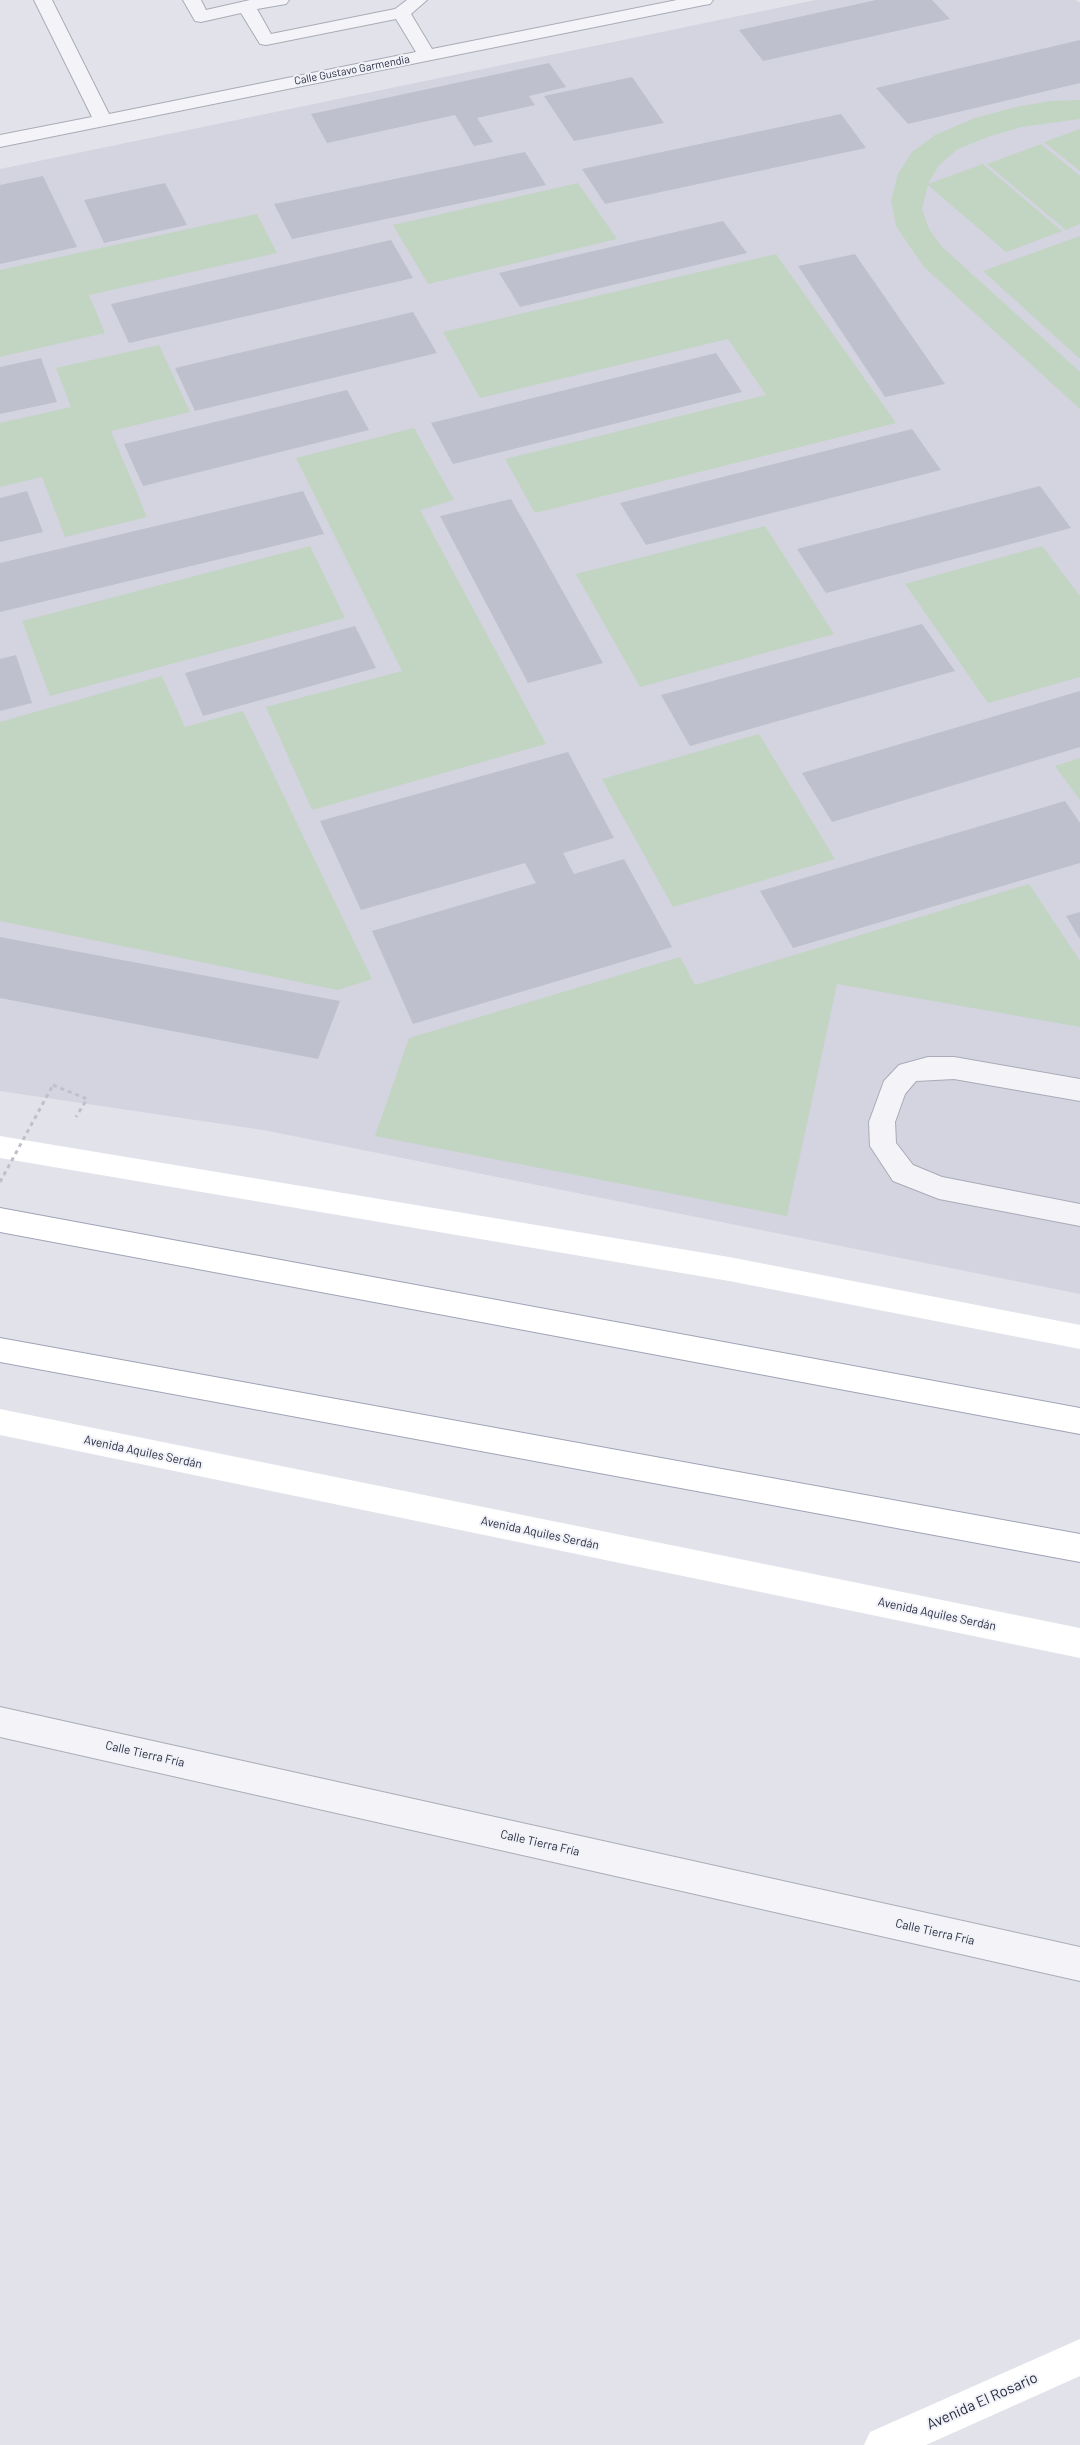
<!DOCTYPE html>
<html>
<head>
<meta charset="utf-8">
<style>
  body { margin:0 }
  canvas { display:block; background:#e1e2ea }
</style>
</head>
<body>
<canvas width="1080" height="2445"></canvas>
<script>
const ctx = document.querySelector('canvas').getContext('2d');
ctx.lineJoin = 'round';
function fillPath(path, color) { ctx.fillStyle = color; ctx.fill(path, 'evenodd'); }
const toPath = rows => new Path2D(rows.map(r => 'M' + r).join(''));
function trace(path, color, width, dash) { ctx.strokeStyle = color; ctx.lineWidth = width; ctx.lineCap = dash ? 'butt' : 'round'; ctx.setLineDash(dash || []); ctx.stroke(path); }
function drawText(font, color, halo, rows, align = 'center') {
  ctx.font = font + ' Barlow,sans-serif'; ctx.lineWidth = 4; ctx.setLineDash([]); ctx.textBaseline = 'middle'; ctx.strokeStyle = halo; ctx.fillStyle = color; for (const [text, x, y, turn = 0] of rows) {
    ctx.save(); ctx.translate(x, y); ctx.rotate((+turn || 0) * Math.PI / 180); ctx.textAlign = isNaN(turn) ? turn : align; if (halo) ctx.strokeText(text, 0, 0); ctx.fillText(text, 0, 0); ctx.restore();
  }
}
const built = toPath([
  [816,0,1076,0,1080,3,1080,1294,263,1130,0,1091,0,169]
]);
const green = toPath([
  [1080,100,1080,119,1021,127,988,137,958,149,939,165,928,184,983,164,1062,231,1006,252,928,185,922,209,929,229,941,246,1080,372,1080,409,923,266,896,226,891,201,898,174,912,152,935,135,975,118,1016,107,1050,101],
  [1080,129,1080,171,1044,142],
  [1041,144,1080,176,1080,224,1066,230,987,164],
  [578,183,617,239,428,284,393,225],
  [257,214,277,253,89,295,105,333,0,357,0,270],
  [1080,236,1080,359,983,271],
  [776,254,896,423,535,513,505,459,766,395,728,339,480,398,443,332],
  [159,345,190,412,111,431,147,517,65,537,42,477,0,487,0,423,71,407,56,368],
  [414,428,454,500,420,510,546,744,312,810,266,707,402,671,296,458],
  [765,526,834,634,640,687,576,574],
  [310,546,345,618,50,696,22,621],
  [1042,546,1080,596,1080,677,988,703,905,584],
  [162,676,185,727,243,711,372,979,338,990,0,921,0,722],
  [759,734,835,859,673,907,602,779],
  [1080,758,1080,800,1055,766],
  [1029,884,1080,961,1080,1027,837,984,787,1216,375,1136,409,1038,680,957,695,985]
]);
const building = toPath([
  [876,0,932,0,950,19,763,61,739,30],
  [1080,40,1080,83,908,124,876,88],
  [549,63,566,87,529,96,535,105,477,118,493,142,474,146,455,115,327,143,311,114],
  [632,77,664,123,574,141,544,96],
  [841,114,866,148,605,204,582,169],
  [525,152,546,185,292,239,274,204],
  [43,176,77,247,0,264,0,185],
  [165,183,187,225,104,243,84,200],
  [723,221,747,253,520,307,499,273],
  [391,240,413,278,129,343,111,304],
  [855,254,945,384,885,397,798,266],
  [413,312,437,353,195,411,175,368],
  [716,353,742,392,453,464,431,423],
  [41,358,57,402,0,414,0,367],
  [347,390,369,430,143,486,124,444],
  [912,429,941,470,646,545,620,503],
  [1040,486,1071,528,826,593,797,549],
  [27,491,43,532,0,542,0,498],
  [303,491,324,534,0,612,0,563],
  [511,499,603,663,528,683,440,516],
  [922,624,955,671,690,746,661,695],
  [355,626,376,668,203,716,185,673],
  [16,655,32,703,0,711,0,659],
  [1080,691,1080,747,832,822,802,773],
  [568,752,614,838,563,853,574,874,624,859,672,947,413,1024,372,931,536,883,525,863,361,910,320,821],
  [1065,801,1080,823,1080,863,793,948,760,891],
  [1080,912,1080,939,1066,916],
  [0,937,340,1001,318,1059,0,998]
]);
const path = toPath([
  [53,1085,87,1099,76,1117]
]);
const lane = toPath([
  [928,1057,954,1057,1080,1079,1080,1101,954,1079,916,1081,905,1094,895,1122,896,1143,913,1165,942,1177,1080,1204,1080,1226,939,1199,893,1181,870,1146,869,1122,884,1081,899,1065,928,1057]
]);
const street = toPath([
  [34,0,52,0,109,114,416,52,396,19,266,45,260,44,241,13,201,22,195,21,183,0,201,0,206,10,250,0,289,0,286,4,257,9,271,34,395,9,407,0,427,0,411,14,432,49,677,0,713,0,710,4,704,5,0,147,0,135,92,117,34,0],
  [0,1707,1080,1947,1080,1981,0,1737,0,1707]
]);
const secondary = toPath([
  [0,1136,729,1257,1080,1325,1080,1349,729,1281,0,1158,0,1136],
  [0,1409,1080,1628,1080,1658,0,1435,0,1409],
  [1080,2339,1080,2376,926,2445,864,2445,870,2432,1080,2339]
]);
const primary = toPath([
  [0,1208,1080,1408,1080,1434,0,1232,0,1208],
  [0,1338,1080,1534,1080,1562,0,1362,0,1338]
]);
const pathBridge = toPath([
  [0,1182,53,1085]
]);
const farStreetnames = [
  ["Calle Gustavo Garmendia",352,70,-11]
];
const streetNames = [
  ["Avenida Aquiles Serdán",143,1452,12],
  ["Avenida Aquiles Serdán",540,1533,12],
  ["Avenida Aquiles Serdán",937,1614,12],
  ["Calle Tierra Fría",145,1754,13],
  ["Calle Tierra Fría",540,1843,13],
  ["Calle Tierra Fría",935,1932,13]
];
const nearStreetnames = [
  ["Avenida El Rosario",982,2401,-24]
];
fillPath(built, '#d3d4df');
fillPath(green, '#c2d4c2');
fillPath(building, '#bec0cd');
trace(lane, '#aaabb8', 2);
trace(street, '#aaabb8', 2);
trace(primary, '#a0a3b6', 2);
trace(path, '#bfc0c9', 3, [4, 4]);
fillPath(lane, '#f4f4f8');
fillPath(street, '#f4f4f8');
fillPath(secondary, '#fff');
fillPath(primary, '#fff');
trace(pathBridge, '#bfc0c9', 3, [4, 4]);
drawText('11px', '#292c42', '#f1f2f7', farStreetnames);
drawText('12px', '#292c42', '#f1f2f7', streetNames);
drawText('15px', '#292c42', '#f1f2f7', nearStreetnames);
</script>
</body>
</html>
